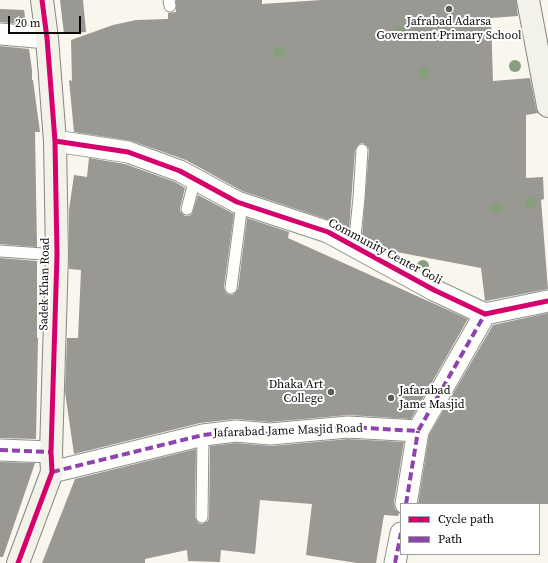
<!DOCTYPE html>
<html>
<head>
<meta charset="utf-8">
<style>
  body { margin:0 }
  #map { position:relative; width:548px; height:563px; overflow:hidden; background:#f8f6ed; font-family:"Source Serif 4",serif }
  canvas { display:block }
  .legend { position:absolute; left:400px; top:503px; width:140px; height:52px; box-sizing:border-box; background:#fff; border:1px solid #9d9d9d; margin:0; padding:5px 7px; list-style:none; font-size:12px; color:#090909 }
  .legend li { display:flex; align-items:center; gap:8px; height:20px }
  .legend b { width:20px; border:1px solid #9d9d9d }
  .scale { position:absolute; left:8px; top:16px; width:73px; height:18px; box-sizing:border-box; border:2px solid #090909; border-top:0; padding-left:5px; font-size:12px; line-height:14px; white-space:nowrap; color:#090909; -webkit-text-stroke:3px #fff; paint-order:stroke }
</style>
</head>
<body>
<div id="map">
<canvas width="548" height="563"></canvas>
<ul class="legend">
<li><b style="height:5px;background:#d6006c"></b>Cycle path</li>
<li><b style="height:5px;background:#8e44ad"></b>Path</li>
</ul>
<div class="scale">20 m</div>
</div>
<script>
const ctx = document.querySelector('canvas').getContext('2d');
ctx.lineJoin = 'round';
function fillPath(path, color) { ctx.fillStyle = color; ctx.fill(path, 'evenodd'); }
const toPath = rows => new Path2D(rows.map(r => 'M' + r).join(''));
function trace(path, color, width, dash) { ctx.strokeStyle = color; ctx.lineWidth = width; ctx.lineCap = dash ? 'butt' : 'round'; ctx.setLineDash(dash || []); ctx.stroke(path); }
function drawText(font, color, halo, rows, align = 'center') {
  ctx.font = font + ' "Source Serif 4",serif'; ctx.lineWidth = 4; ctx.setLineDash([]); ctx.textBaseline = 'middle'; ctx.strokeStyle = halo; ctx.fillStyle = color; for (const [text, x, y, turn = 0] of rows) {
    ctx.save(); ctx.translate(x, y); ctx.rotate((+turn || 0) * Math.PI / 180); ctx.textAlign = isNaN(turn) ? turn : align; if (halo) ctx.strokeText(text, 0, 0); ctx.fillText(text, 0, 0); ctx.restore();
  }
}
const building = toPath([
  [60,0,83,0,86,32,64,34],
  [176,0,262,0,262,4,321,0,516,0,518,16,491,18,493,81,530,78,536,108,538,113,526,115,526,178,543,177,544,199,541,200,548,289,486,301,485,301,481,268,386,250,362,237,369,150,368,147,363,143,359,144,355,150,349,230,332,221,242,191,186,160,132,141,74,132,69,80,72,81,71,40,113,25,136,20,168,19,168,13,176,12],
  [0,9,24,10,26,24,0,22],
  [0,46,29,49,32,70,32,80,33,80,40,132,35,132,37,247,0,244],
  [89,158,125,164,175,182,185,188,180,208,180,211,185,216,189,216,192,214,198,195,234,214,224,287,225,291,227,294,233,295,238,289,247,218,289,232,288,238,468,319,411,419,349,415,270,422,235,419,200,423,74,454,65,392,67,338,78,338,81,270,69,269,69,210,74,175,87,177],
  [0,258,37,261,37,338,38,338,36,439,0,438],
  [548,313,548,504,418,504,429,435,493,325],
  [348,439,404,442,394,502,395,509,399,513,398,516,384,515,376,563,357,563,306,555,312,504,260,500,255,554,221,550,220,562,188,561,187,550,145,559,145,563,42,563,75,479,196,449,195,517,198,523,202,524,208,521,209,517,210,446,236,443,271,446],
  [0,462,35,463,3,557,0,557]
]);
const lane = toPath([
  [169,0,170,6],
  [187,209,195,179],
  [354,246,359,198,362,150],
  [0,251,57,255],
  [231,288,242,204],
  [202,517,203,435]
]);
const street = toPath([
  [0,34,47,38],
  [55,141,128,152,180,171,237,202,328,232,434,290,485,314,548,301],
  [0,450,51,452],
  [52,472,203,435,236,431,270,434,348,427,418,431,485,314],
  [406,504,418,431],
  [395,563,401,533]
]);
const secondary = toPath([
  [528,0,548,106],
  [18,563,52,472,51,452,57,255,55,141,47,38,42,0]
]);
const quiet = toPath([
  [0,450,51,452],
  [52,472,203,435,236,431,270,434,348,427,418,431,485,314],
  [406,504,418,431],
  [395,563,401,533]
]);
const cycleway = toPath([
  [55,141,128,152,180,171,237,202,328,232,434,290,485,314,548,301],
  [18,563,52,472,51,452,57,255,55,141,47,38,42,0]
]);
const trees = [
  [400,32],
  [279,52],
  [515,66],
  [424,74],
  [531,202],
  [496,208],
  [423,266]
];
const markers = [
  [449,9,4,"#5d5c59"],
  [331,392,4,"#5d5c59"],
  [391,398,4,"#5d5c59"]
];
const poiNames = [
  ["Jafrabad Adarsa",449,22],
  ["Goverment Primary School",449,36],
  ["Dhaka Art",323,385,"right"],
  ["College",323,399,"right"],
  ["Jafarabad",399,391,"left"],
  ["Jame Masjid",399,405,"left"]
];
const streetNames = [
  ["Community Center Goli",385,252,28],
  ["Sadek Khan Road",45,284,-89],
  ["Jafarabad Jame Masjid Road",288,431,-2]
];
fillPath(building, '#9a9893');
trace(lane, '#91908c', 13);
trace(street, '#91908c', 23);
trace(secondary, '#878682', 24);
trace(lane, '#fefefc', 11);
trace(street, '#fefefc', 21);
trace(secondary, '#f2f2e8', 22);
trace(quiet, '#8e44ad', 4, [8, 4]);
trace(cycleway, '#d6006c', 5);
ctx.fillStyle = '#889f7e';
for (const [x, y] of trees) { ctx.beginPath(); ctx.arc(x, y, 6, 0, 2 * Math.PI); ctx.fill(); }
for (const [x, y, r, color] of markers) { const dot = new Path2D(); dot.arc(x, y, r, 0, 2 * Math.PI); ctx.fillStyle = color; ctx.fill(dot); trace(dot, '#fff', 1.5); }
drawText('12px', '#090909', '#fff', poiNames);
drawText('12px', '#090909', '#fff', streetNames);
</script>
</body>
</html>
